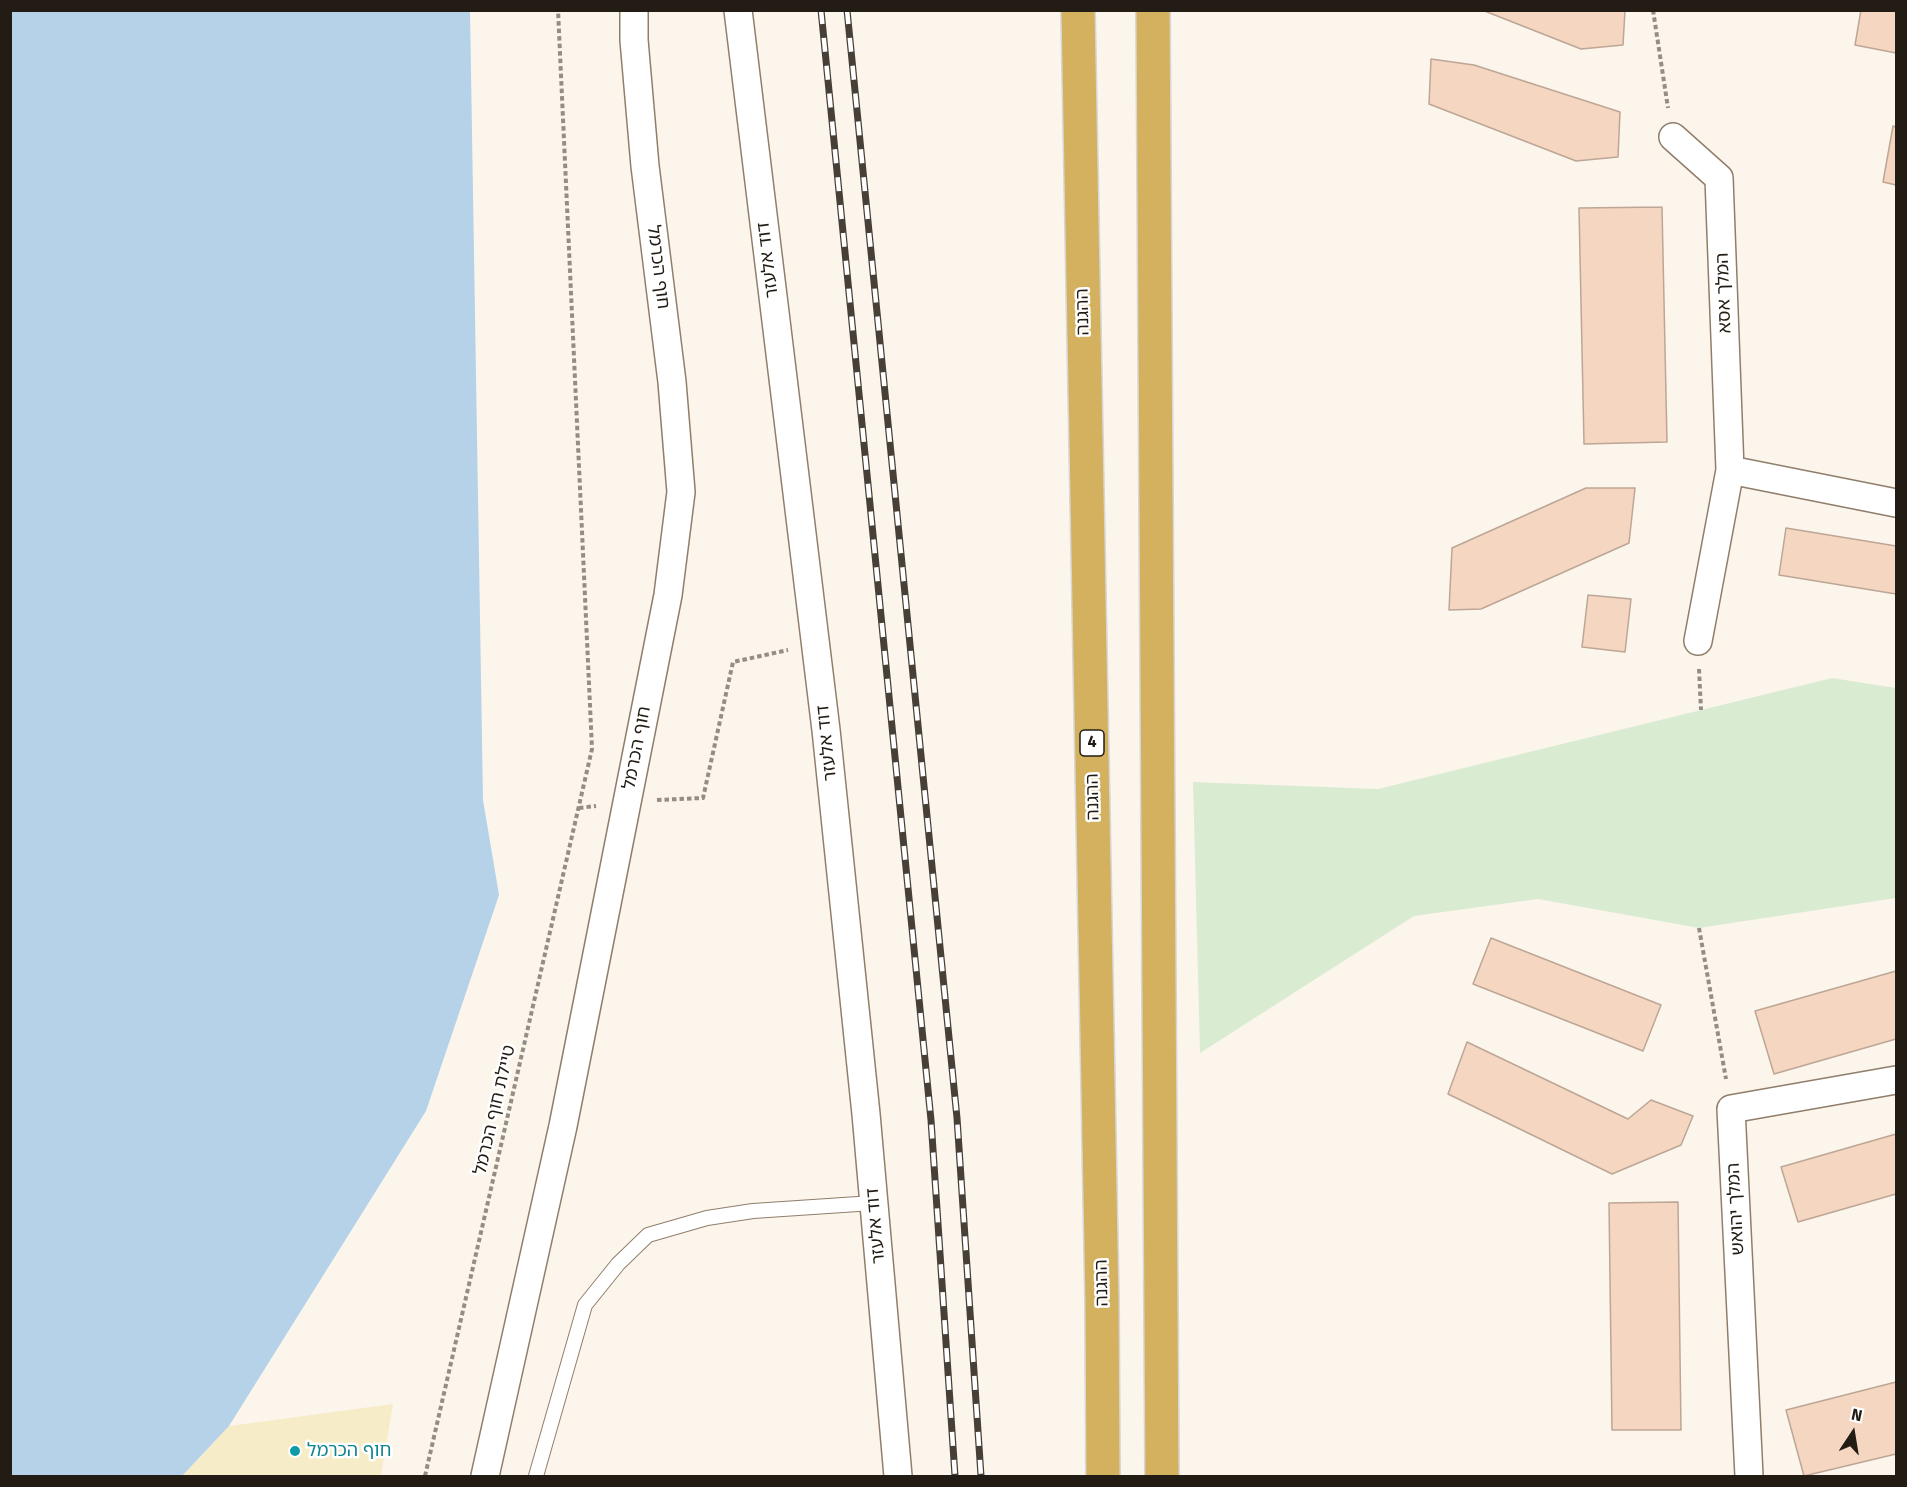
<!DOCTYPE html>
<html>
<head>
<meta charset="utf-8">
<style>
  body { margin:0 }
  #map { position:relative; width:1907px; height:1487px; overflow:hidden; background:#fcf5ec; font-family:"Fira Sans",sans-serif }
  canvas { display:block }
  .frame { position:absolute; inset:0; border:12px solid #221c14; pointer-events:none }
  .north { position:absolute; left:1823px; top:1403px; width:60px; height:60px; -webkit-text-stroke:4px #fff; paint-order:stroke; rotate:12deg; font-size:16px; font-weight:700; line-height:24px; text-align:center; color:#221c14 }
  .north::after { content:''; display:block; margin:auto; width:21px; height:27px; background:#221c14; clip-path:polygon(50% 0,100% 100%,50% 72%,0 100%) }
</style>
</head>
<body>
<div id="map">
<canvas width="1907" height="1487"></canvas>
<div class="frame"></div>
<div class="north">N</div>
</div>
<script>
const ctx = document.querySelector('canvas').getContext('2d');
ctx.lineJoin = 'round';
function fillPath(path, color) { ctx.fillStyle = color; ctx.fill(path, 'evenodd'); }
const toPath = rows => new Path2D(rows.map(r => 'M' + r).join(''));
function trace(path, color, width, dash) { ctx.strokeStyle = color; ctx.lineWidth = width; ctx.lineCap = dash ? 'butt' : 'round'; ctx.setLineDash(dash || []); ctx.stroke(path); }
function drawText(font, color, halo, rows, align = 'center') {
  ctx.font = font + ' "Fira Sans","Noto Sans Hebrew",sans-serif'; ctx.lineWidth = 5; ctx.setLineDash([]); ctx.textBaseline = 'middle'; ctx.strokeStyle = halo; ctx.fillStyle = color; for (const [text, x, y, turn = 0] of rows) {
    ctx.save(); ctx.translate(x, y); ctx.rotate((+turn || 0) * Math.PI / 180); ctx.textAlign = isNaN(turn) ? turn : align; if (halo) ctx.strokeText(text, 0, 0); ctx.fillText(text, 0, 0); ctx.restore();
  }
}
const green = toPath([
  [1832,678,1896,688,1896,898,1699,928,1538,899,1414,916,1200,1053,1193,782,1378,789]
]);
const sand = toPath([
  [393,1404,381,1476,182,1476,229,1426]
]);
const water = toPath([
  [10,11,470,11,483,800,499,895,426,1111,229,1426,182,1476,11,1476]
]);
const building = toPath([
  [1482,10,1625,10,1623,45,1581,49,1482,10],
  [1861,10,1896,10,1896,53,1855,45,1861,10],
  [1431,59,1474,65,1620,112,1618,157,1576,161,1429,104,1431,59],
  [1893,126,1896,127,1896,185,1883,182,1893,126],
  [1662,207,1667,442,1584,444,1579,208,1662,207],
  [1586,488,1635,488,1629,543,1481,609,1449,610,1452,548,1586,488],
  [1786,528,1896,546,1896,594,1779,575,1786,528],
  [1588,595,1631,599,1625,652,1582,647,1588,595],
  [1491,938,1661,1005,1643,1051,1473,984,1491,938],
  [1896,971,1896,1039,1774,1074,1755,1011,1896,971],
  [1467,1042,1628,1119,1651,1100,1693,1116,1681,1145,1612,1174,1448,1094,1467,1042],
  [1896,1134,1896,1194,1798,1222,1781,1167,1896,1134],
  [1678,1202,1681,1430,1612,1430,1609,1203,1678,1202],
  [1896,1382,1896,1454,1804,1476,1786,1410,1896,1382]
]);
const path = toPath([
  [1653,10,1668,108],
  [1699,669,1701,710],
  [657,800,703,798,733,662,788,650],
  [579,808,596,806],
  [1699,928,1726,1079],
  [425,1476,592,749,558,10]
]);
const lane = toPath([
  [536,1476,585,1305,618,1264,648,1235,707,1218,753,1211,873,1203]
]);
const street = toPath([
  [738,10,826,730,866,1114,898,1476],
  [1673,137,1719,178,1730,470,1896,503],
  [1698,641,1730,470],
  [485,1476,563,1126,668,595,681,492,672,382,645,166,634,40,634,10],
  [1749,1476,1731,1109,1896,1080]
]);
const highway = toPath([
  [1078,10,1102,1300,1103,1476],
  [1153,10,1162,1476]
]);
const rail = toPath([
  [821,10,931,1120,955,1476],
  [847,10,957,1118,981,1476]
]);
const markers = [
  [295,1451,6,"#0f9aa8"]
];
const shields = [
  [1092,743,24]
];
const shieldNames = [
  ["4",1092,743]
];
const streetNames = [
  ["דוד אלעזר",768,260,-97],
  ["חוף הכרמל",658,267,83],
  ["המלך אסא",1724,293,-92],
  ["ההגנה",1083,312,-91],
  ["דוד אלעזר",827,743,-96],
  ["חוף הכרמל",637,748,-79],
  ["ההגנה",1093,797,-91],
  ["טיילת חוף הכרמל",495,1110,-77],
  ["המלך יהואש",1736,1209,-93],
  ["דוד אלעזר",876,1226,-95],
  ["ההגנה",1102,1283,-91]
];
const cultureNames = [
  ["חוף הכרמל",307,1451]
];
fillPath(green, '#d9ecd2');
fillPath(sand, '#f6ecc7');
fillPath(water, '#b5d2e9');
fillPath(building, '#f4d6c1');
trace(building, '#bda695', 1.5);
trace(lane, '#907e6a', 16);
trace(street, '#907e6a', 30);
trace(highway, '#d7d6d5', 36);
trace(path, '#948d85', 4, [4.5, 3]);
trace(lane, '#fff', 14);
trace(street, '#fff', 27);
trace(highway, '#d3b15e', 33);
trace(rail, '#474038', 7);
trace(rail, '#fff', 4.5, [14]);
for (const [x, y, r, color] of markers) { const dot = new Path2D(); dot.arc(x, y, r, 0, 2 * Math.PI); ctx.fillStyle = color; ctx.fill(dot); trace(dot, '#fff', 2); }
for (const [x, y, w] of shields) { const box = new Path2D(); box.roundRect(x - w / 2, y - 13, w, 26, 4.5); ctx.fillStyle = '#fff'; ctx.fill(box); trace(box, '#221c14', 1.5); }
drawText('bold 16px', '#221c14', null, shieldNames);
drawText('18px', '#221c14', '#fff', streetNames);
drawText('18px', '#0d838f', '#fff', cultureNames, 'left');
</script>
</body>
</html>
